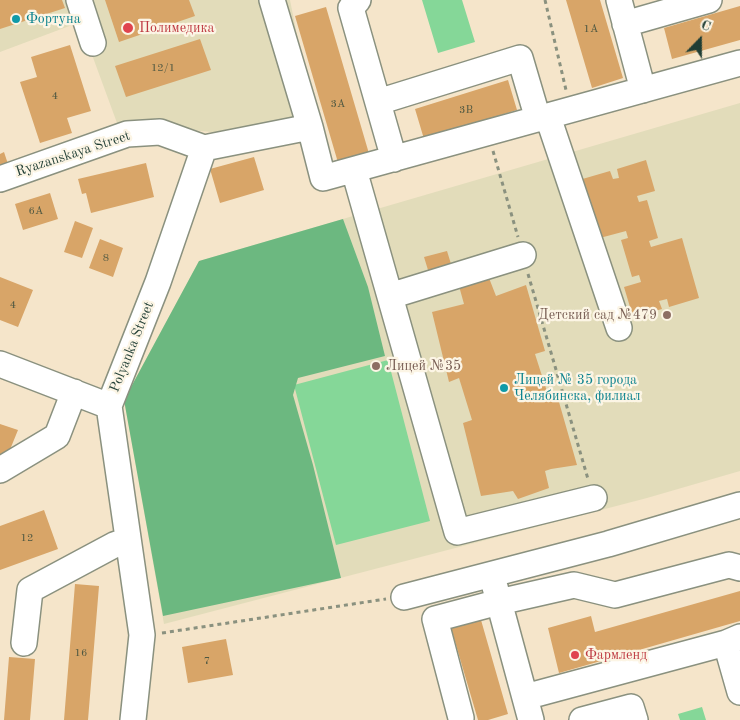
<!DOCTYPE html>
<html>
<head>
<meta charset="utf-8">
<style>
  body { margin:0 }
  #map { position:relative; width:740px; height:720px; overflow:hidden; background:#f5e5ca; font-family:"Old Standard TT",serif }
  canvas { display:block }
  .north { position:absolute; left:675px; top:15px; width:50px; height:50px; -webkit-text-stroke:4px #fcf5e5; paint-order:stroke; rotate:22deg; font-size:14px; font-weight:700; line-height:20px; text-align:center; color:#1f3d34 }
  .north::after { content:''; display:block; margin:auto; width:18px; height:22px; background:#1f3d34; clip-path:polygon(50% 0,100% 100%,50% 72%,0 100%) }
</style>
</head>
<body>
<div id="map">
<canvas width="740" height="720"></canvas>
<div class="north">С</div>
</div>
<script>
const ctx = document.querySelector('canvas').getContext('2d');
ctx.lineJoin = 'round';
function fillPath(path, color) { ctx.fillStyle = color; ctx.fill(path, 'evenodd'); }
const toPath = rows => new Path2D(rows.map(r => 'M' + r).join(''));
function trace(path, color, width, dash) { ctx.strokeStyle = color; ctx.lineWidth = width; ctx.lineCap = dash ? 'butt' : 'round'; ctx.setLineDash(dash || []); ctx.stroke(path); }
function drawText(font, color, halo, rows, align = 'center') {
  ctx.font = font + ' "Old Standard TT",serif'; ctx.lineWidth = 4.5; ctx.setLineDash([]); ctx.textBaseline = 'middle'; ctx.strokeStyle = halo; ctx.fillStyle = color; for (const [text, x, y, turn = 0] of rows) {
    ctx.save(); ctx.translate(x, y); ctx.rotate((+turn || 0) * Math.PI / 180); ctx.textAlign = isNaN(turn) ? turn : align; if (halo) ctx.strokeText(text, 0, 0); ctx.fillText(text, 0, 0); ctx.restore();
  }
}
const built = toPath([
  [0,0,290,0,313,115,232,134,117,123,80,22,0,52],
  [740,103,740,471,647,498,164,624,124,400,199,261]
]);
const green = toPath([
  [422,0,462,0,475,42,438,53],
  [388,360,430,521,336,545,294,385],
  [702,707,706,720,680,720,678,714]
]);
const forest = toPath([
  [343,219,368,287,385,356,298,378,293,395,313,465,341,578,163,616,124,400,199,261]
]);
const building = toPath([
  [0,0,62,0,65,8,0,29],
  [105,0,189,0,195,16,119,42],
  [566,0,600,0,623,78,592,88],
  [740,6,740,40,672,59,664,28],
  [326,7,370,157,339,166,295,16],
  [200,39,211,70,126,97,115,66],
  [70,45,91,111,67,118,72,133,40,143,20,82,37,77,31,57],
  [508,80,517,110,424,139,415,109],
  [4,152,9,167,0,170,0,154],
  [254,157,264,190,220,203,210,169],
  [646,160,655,191,637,196,639,202,647,200,658,238,649,241,651,247,682,238,699,298,669,307,667,299,659,301,662,309,633,317,624,287,641,282,639,275,632,277,621,240,628,238,626,231,596,239,579,180,610,171,613,179,619,178,617,169],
  [146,163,154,197,91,213,86,193,82,194,78,179],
  [50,193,58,219,23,230,15,204],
  [75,221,93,228,82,258,64,252],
  [100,239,123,248,113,277,89,268],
  [447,251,451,264,428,270,424,257],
  [0,277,33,290,18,327,0,320],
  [489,278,496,296,526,285,545,351,535,354,549,398,557,395,577,465,551,469,545,471,549,488,518,499,513,491,481,496,463,423,472,420,459,378,449,382,432,312,464,304,459,286],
  [0,424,18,430,7,457,0,455],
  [44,510,58,549,0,570,0,526],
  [75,584,99,586,88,720,64,720],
  [740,591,740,621,559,673,548,628,591,616,595,632],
  [481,620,508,714,488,720,478,720,451,628],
  [226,639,233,675,188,683,182,647],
  [9,657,35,659,30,720,4,720]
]);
const path = toPath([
  [545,0,566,90],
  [493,151,518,237],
  [528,274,588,479],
  [162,633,386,599]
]);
const minor = toPath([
  [79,0,93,43],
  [272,0,310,127,323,178,740,63],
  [358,0,351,8,394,159],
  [619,0,643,90],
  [625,24,709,0],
  [378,102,520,58,538,119],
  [548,117,619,328],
  [354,170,457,532,594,498],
  [0,179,127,134,160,132,204,148],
  [390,296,523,255],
  [0,364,109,406],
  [0,470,57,436,74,392],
  [495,587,531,720],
  [404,597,608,544,740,505],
  [24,643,30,590,114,545,128,540],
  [726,643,740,692],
  [525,697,726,643,740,637],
  [461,718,435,619,499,602,574,585,615,595,729,565,740,568],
  [133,720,142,635,109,406,158,282,204,148,310,127],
  [582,720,631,707,635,720]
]);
const markers = [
  [16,19,5,"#0f9aa8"],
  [128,28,6,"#e0444e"],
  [667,315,5,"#8d6e63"],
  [376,366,5,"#8d6e63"],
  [504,388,5,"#0f9aa8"],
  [575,655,5,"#e0444e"]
];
const numberNames = [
  ["1А",591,29],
  ["12/1",163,68],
  ["4",55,96],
  ["3А",338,104],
  ["3В",466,110],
  ["6А",36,211],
  ["8",106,258],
  ["4",13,305],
  ["12",27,538],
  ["16",81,653],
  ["7",207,661]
];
const cultureNames = [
  ["Фортуна",26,19],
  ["Лицей № 35 города",514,380],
  ["Челябинска, филиал",514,396]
];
const healthNames = [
  ["Полимедика",139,28],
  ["Фармленд",585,655]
];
const streetNames = [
  ["Ryazanskaya Street",73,154,-18],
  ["Polyanka Street",132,347,-68]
];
const educationNames = [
  ["Детский сад №479",657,315],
  ["Лицей №35",386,366,"left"]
];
fillPath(built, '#e2dcba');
fillPath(green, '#85d798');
fillPath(forest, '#6cb880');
fillPath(building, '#d8a568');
trace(minor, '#8a917f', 28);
trace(path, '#8a917f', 3, [4, 4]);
trace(minor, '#fff', 25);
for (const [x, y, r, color] of markers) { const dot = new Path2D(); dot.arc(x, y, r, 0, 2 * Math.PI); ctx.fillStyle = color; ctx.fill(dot); trace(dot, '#fcf5e5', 2); }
drawText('11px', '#4d5741', null, numberNames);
drawText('14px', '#0d838f', '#fcf5e5', cultureNames, 'left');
drawText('14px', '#be3a42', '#fcf5e5', healthNames, 'left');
drawText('14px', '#1f3d34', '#fcf5e5', streetNames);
drawText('14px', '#785e54', '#fcf5e5', educationNames, 'right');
</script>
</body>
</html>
